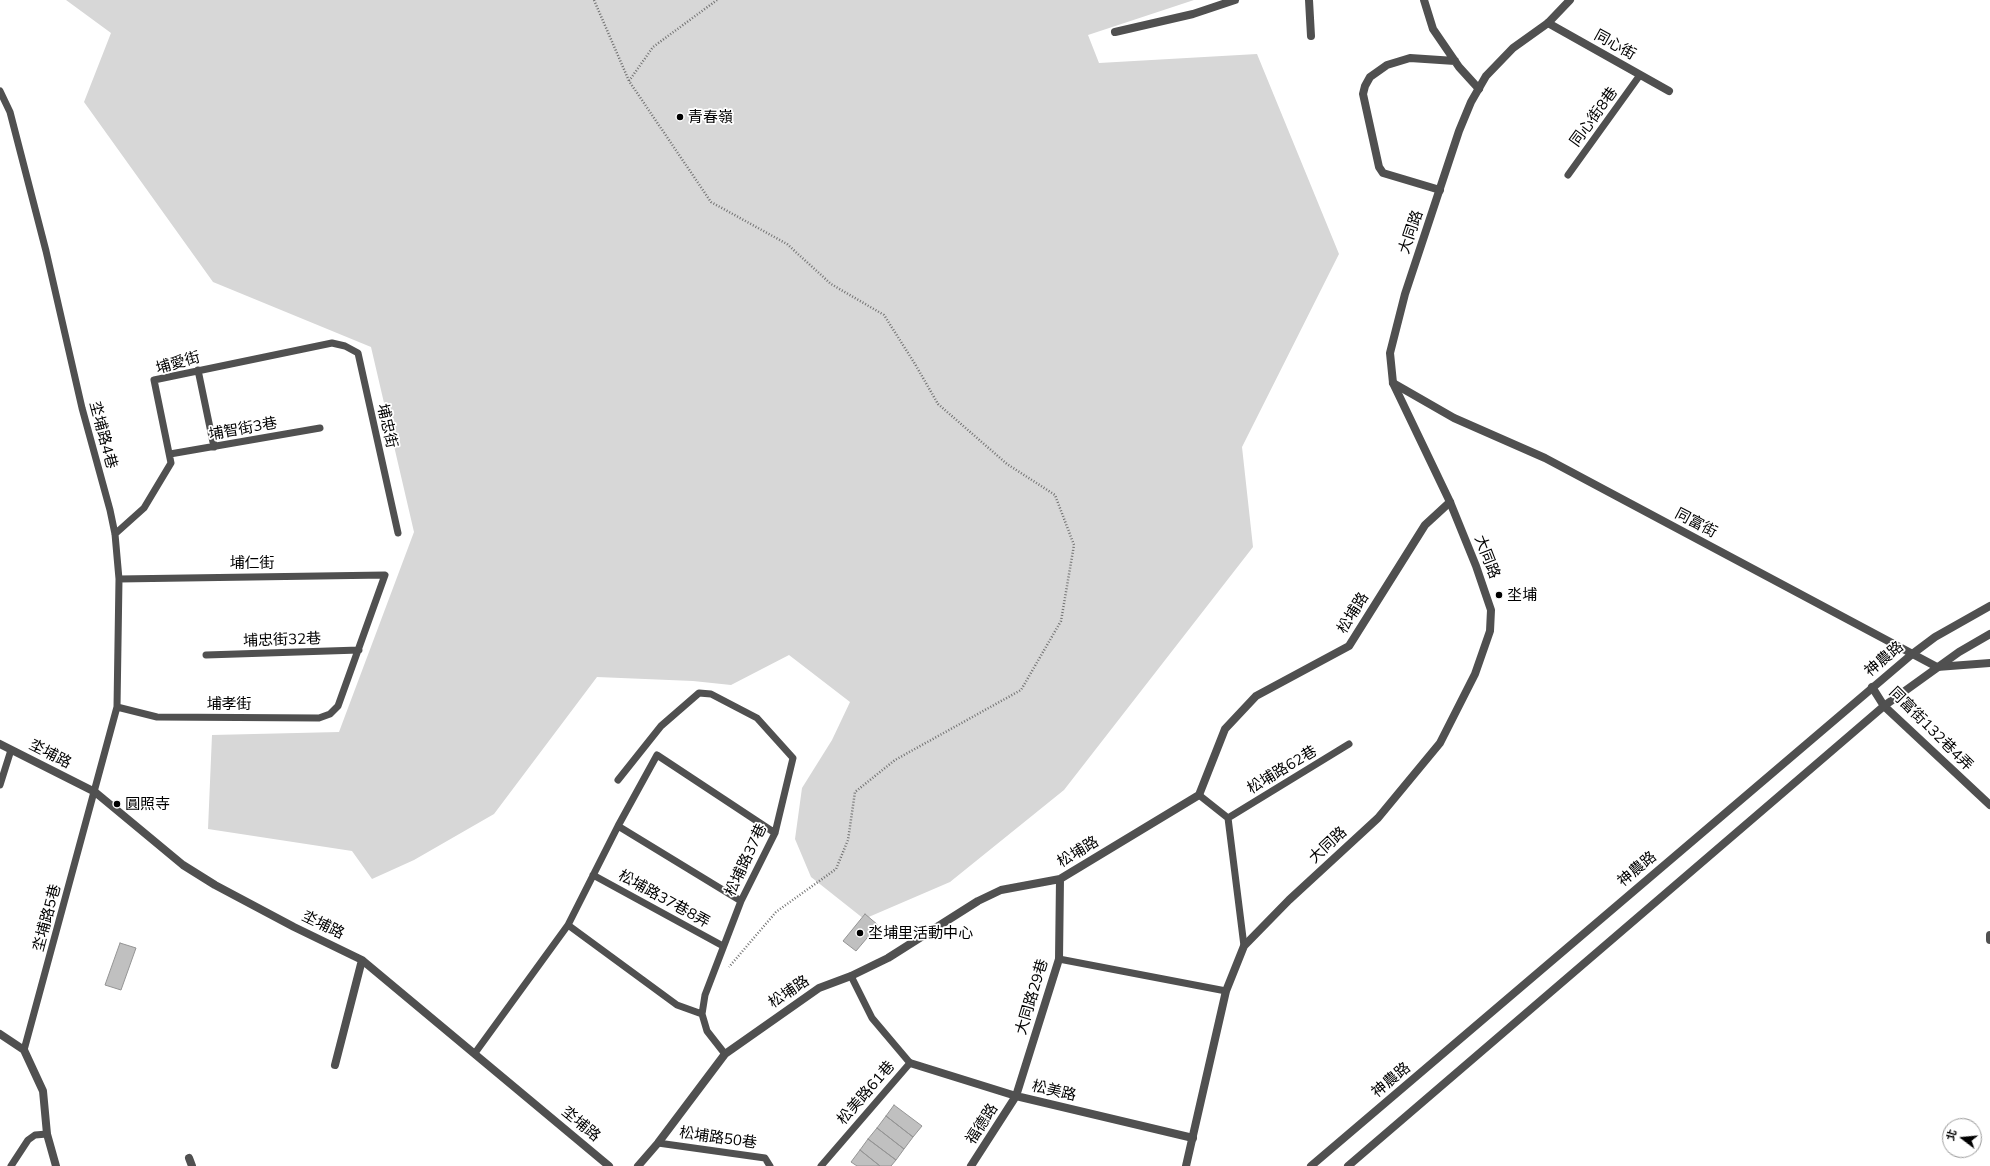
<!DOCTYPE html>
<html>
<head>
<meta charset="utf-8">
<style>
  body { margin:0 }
  #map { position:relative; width:1990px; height:1166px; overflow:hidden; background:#fff; font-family:Mulish,"Noto Sans TC",sans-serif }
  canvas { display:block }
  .north { position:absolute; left:1942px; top:1118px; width:40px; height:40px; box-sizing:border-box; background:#fff; border:1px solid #999; border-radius:50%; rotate:286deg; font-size:11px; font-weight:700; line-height:16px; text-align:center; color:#000 }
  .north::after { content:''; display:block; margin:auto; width:14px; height:18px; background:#000; clip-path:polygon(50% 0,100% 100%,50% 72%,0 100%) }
</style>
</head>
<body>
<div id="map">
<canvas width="1990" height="1166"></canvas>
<div class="north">北</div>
</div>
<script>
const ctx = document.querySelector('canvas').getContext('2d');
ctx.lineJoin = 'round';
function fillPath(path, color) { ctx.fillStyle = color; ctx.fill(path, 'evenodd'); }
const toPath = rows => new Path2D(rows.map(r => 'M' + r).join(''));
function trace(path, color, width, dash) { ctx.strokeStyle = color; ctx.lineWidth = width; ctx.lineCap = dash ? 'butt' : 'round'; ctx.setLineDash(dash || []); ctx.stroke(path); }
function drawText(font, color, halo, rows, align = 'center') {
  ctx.font = font + ' Mulish,"Noto Sans TC",sans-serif'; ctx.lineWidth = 3.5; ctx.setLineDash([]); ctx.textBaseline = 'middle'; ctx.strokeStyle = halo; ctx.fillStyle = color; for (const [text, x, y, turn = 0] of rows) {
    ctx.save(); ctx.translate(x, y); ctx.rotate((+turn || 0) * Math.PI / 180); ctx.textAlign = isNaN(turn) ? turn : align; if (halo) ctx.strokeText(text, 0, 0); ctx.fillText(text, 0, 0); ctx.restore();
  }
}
const green = toPath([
  [66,0,1194,0,1088,35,1099,63,1257,54,1339,254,1242,447,1253,547,1064,790,950,882,864,919,811,877,795,839,802,788,832,740,850,702,789,655,731,685,693,681,597,677,494,814,414,860,372,879,352,851,208,829,212,735,339,732,414,532,371,347,213,282,84,102,111,33]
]);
const building = toPath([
  [865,914,878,925,856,951,843,941,865,914],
  [120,943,136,948,121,990,105,985,120,943],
  [894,1105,922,1126,913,1137,886,1116,894,1105],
  [886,1116,913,1137,904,1149,877,1128,886,1116],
  [877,1128,904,1149,896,1160,868,1139,877,1128],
  [868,1139,896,1160,891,1166,880,1166,860,1150,868,1139],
  [860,1150,880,1166,857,1166,851,1162,860,1150]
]);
const path = toPath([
  [594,0,629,81],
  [717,0,653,47,629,81,711,202,787,244,831,284,884,315,915,364,938,404,1007,464,1055,495,1074,545,1061,621,1021,690,895,760,855,792,848,840,836,869,776,912,729,967]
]);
const service = toPath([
  [0,91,10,112,46,251,82,408,110,510,115,534,119,579,117,707,24,1050],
  [1568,175,1640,75],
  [198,370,214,447],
  [170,454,320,428],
  [115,534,144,508,171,463,154,380,332,343,345,346,358,353,398,533],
  [206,655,359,650],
  [117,707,157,717,319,718,330,714,338,706,385,575,119,579],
  [618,780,661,726,699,693,711,694,757,718,793,758,775,833,741,901,705,995,702,1014,707,1031,725,1054],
  [0,785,11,750],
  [1199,795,1228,818,1244,946],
  [1228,818,1349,744],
  [618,826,741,901],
  [593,875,723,946],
  [568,925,618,826,657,755,775,833],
  [1059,959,1226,991],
  [475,1053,568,925,677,1005,702,1014],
  [658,1143,765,1158,770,1166],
  [11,1166,28,1140,35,1135,47,1134],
  [821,1166,910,1063,872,1018,851,976]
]);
const minor = toPath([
  [1309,0,1311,36],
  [1424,0,1433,29,1459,67,1479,89],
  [1548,23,1669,91],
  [1115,32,1193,14,1235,0],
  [1440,190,1383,173,1379,167,1363,94,1365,86,1370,77,1387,65,1410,58,1455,61],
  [1393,383,1454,418,1545,458,1937,667,1990,663],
  [1872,687,1884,706,1990,805],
  [0,744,95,792,183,865,215,885,294,927,362,960,609,1166],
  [1990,935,1990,940],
  [0,1034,24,1050,43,1091,47,1134,56,1166],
  [910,1063,1016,1096,1193,1138],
  [335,1065,362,960],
  [189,1158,192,1166],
  [638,1166,658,1143,725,1054,819,988,851,976,888,958,978,901,1001,890,1060,879,1199,795,1225,729,1256,696,1349,646,1425,525,1450,502],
  [971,1166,1016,1096,1059,959,1060,879]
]);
const tertiary = toPath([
  [1186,1166,1226,991,1244,946,1289,900,1378,818,1440,743,1475,674,1490,631,1491,610,1476,566,1450,502,1393,383,1390,353,1405,294,1459,131,1471,102,1486,76,1513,48,1548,23,1570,0],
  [1311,1166,1911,655,1935,637,1990,606],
  [1348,1166,1884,706,1959,652,1990,634]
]);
const markers = [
  [680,117,4,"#000"],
  [1499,595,4,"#000"],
  [117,804,4,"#000"],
  [860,933,4,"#000"]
];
const streetNames = [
  ["同心街",1615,45,29],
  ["同心街8巷",1594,117,-54],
  ["大同路",1411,232,-71],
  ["埔愛街",178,363,-16],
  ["埔忠街",387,426,77],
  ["埔智街3巷",243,429,-10],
  ["坔埔路4巷",103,435,75],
  ["同富街",1696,523,28],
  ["大同路",1487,557,69],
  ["埔仁街",252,563],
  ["松埔路",1353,613,-58],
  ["埔忠街32巷",282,640,-2],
  ["神農路",1884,659,-40],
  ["埔孝街",229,704],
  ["同富街132巷4弄",1931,729,45],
  ["坔埔路",50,754,27],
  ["松埔路62巷",1282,770,-31],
  ["大同路",1328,845,-43],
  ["松埔路",1078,852,-31],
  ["松埔路37巷",746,860,-65],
  ["神農路",1637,869,-40],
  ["松埔路37巷8弄",664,899,29],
  ["坔埔路5巷",47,918,-75],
  ["坔埔路",323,925,26],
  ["松埔路",789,992,-34],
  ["大同路29巷",1032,997,-73],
  ["神農路",1391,1080,-40],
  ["松美路",1054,1091,13],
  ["松美路61巷",866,1093,-49],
  ["坔埔路",581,1124,40],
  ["福德路",982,1124,-57],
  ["松埔路50巷",718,1138,8]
];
const poiNames = [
  ["青春嶺",688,117],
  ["坔埔",1507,595],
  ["圓照寺",125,804],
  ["坔埔里活動中心",868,933]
];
fillPath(green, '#d7d7d7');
fillPath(building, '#c0c0c0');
trace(building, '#949494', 1);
trace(path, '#727272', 2.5, [1, 2]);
trace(service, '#505050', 7);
trace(minor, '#505050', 8);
trace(tertiary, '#505050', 8);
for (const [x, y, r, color] of markers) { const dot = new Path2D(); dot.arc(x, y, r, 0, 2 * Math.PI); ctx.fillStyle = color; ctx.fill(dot); trace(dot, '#fff', 1.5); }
drawText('15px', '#000', '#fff', streetNames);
drawText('15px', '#000', '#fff', poiNames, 'left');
</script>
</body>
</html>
